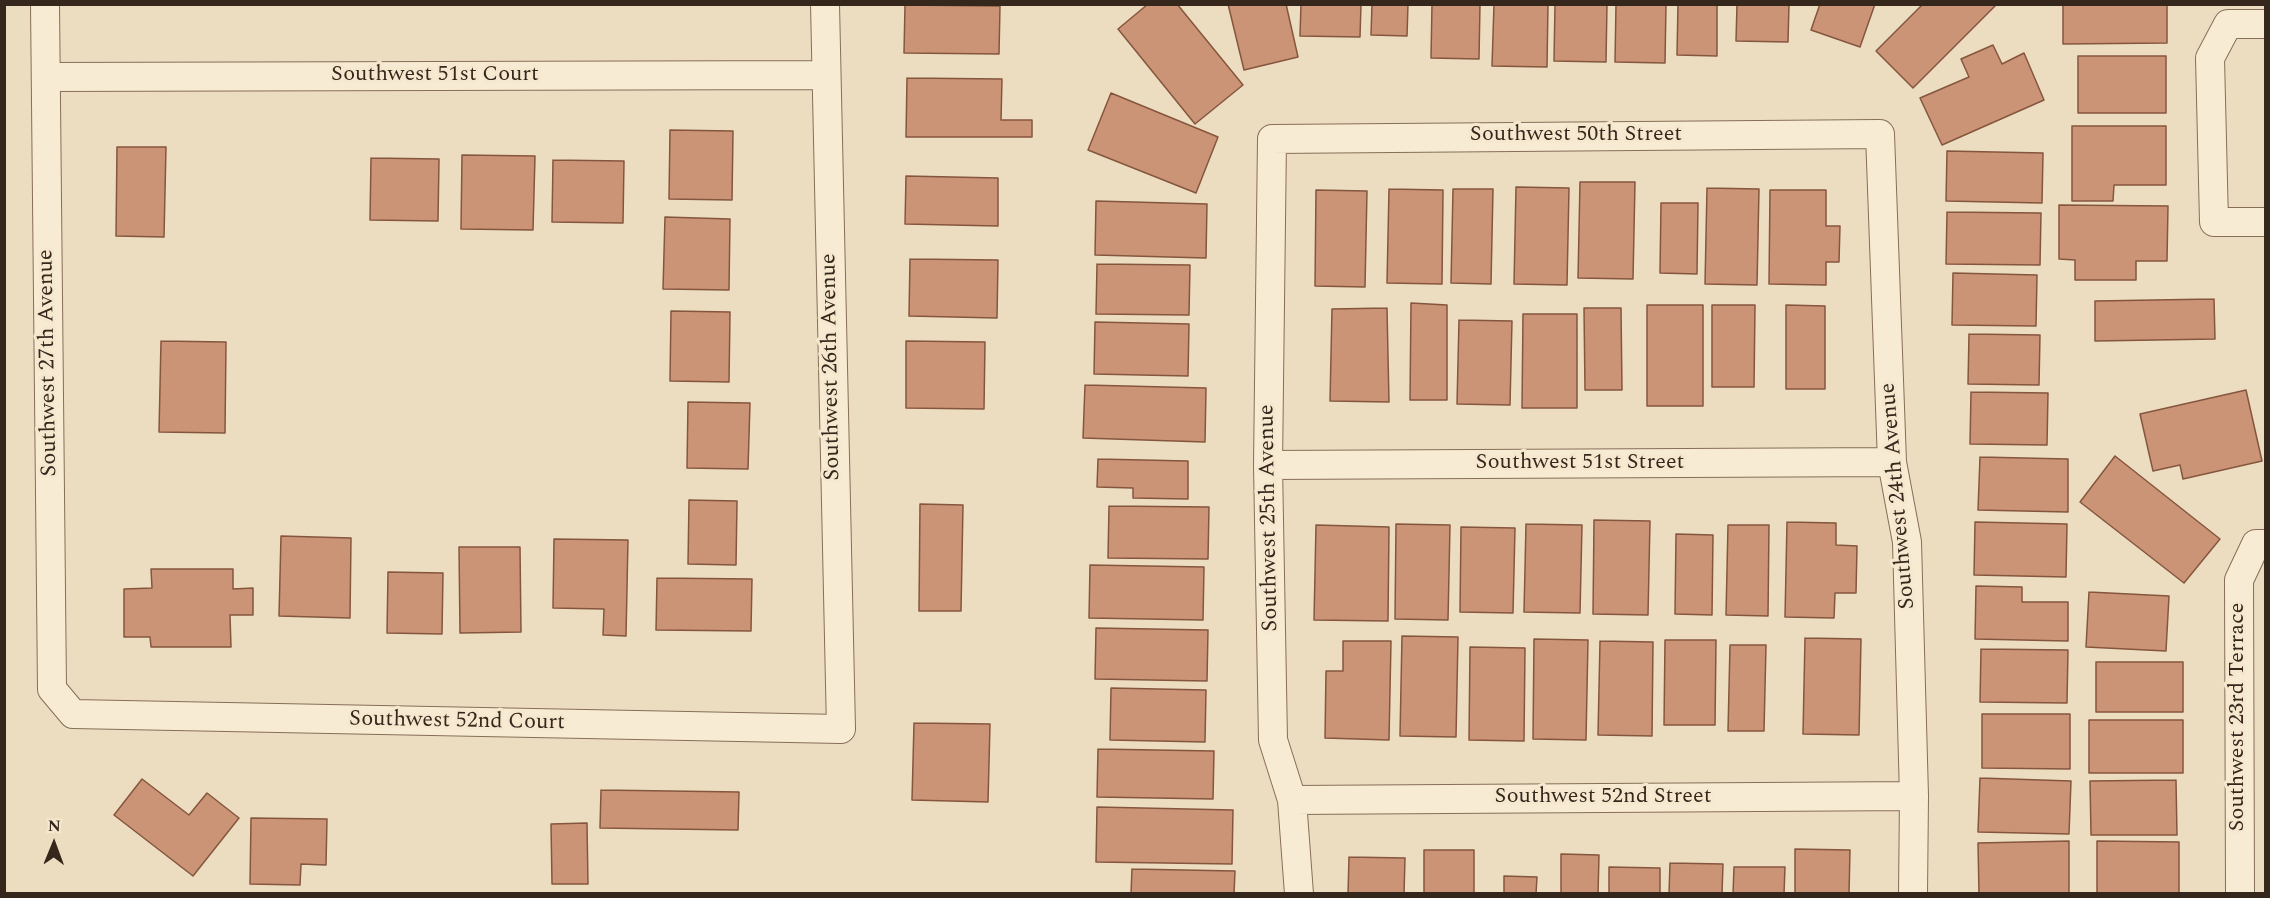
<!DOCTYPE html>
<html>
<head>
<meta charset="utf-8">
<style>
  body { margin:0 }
  #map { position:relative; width:2270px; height:898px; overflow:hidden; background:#edddc0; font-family:Spectral,serif }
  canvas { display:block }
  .frame { position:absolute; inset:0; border:6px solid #35271c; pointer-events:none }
  .north { position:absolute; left:24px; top:814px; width:60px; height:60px; -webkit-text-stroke:4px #f5e8cf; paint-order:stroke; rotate:1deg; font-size:16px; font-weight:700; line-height:24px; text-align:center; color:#35271c }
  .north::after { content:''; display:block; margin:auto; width:21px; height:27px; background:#35271c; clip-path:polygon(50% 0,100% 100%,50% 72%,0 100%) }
</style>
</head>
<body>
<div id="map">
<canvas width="2270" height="898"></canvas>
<div class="frame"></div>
<div class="north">N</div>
</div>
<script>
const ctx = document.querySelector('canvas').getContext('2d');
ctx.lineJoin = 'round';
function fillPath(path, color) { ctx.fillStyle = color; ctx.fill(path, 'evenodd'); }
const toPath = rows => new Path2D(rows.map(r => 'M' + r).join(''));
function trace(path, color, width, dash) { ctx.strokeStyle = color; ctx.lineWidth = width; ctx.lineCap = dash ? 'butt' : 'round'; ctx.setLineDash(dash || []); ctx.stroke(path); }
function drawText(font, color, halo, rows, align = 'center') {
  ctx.font = font + ' Spectral,serif'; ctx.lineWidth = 6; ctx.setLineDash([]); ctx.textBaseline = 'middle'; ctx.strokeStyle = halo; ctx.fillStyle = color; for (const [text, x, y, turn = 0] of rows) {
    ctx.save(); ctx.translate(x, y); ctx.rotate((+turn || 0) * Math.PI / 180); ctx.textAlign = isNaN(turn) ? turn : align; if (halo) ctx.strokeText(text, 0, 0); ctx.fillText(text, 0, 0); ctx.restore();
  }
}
const building = toPath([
  [1148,4,1177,4,1243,85,1195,124,1118,29,1148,4],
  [1228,4,1286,4,1298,57,1244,70,1228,4],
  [1301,4,1361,4,1360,37,1300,36,1301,4],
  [1372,4,1408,4,1407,36,1371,35,1372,4],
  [1432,4,1480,4,1479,59,1431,58,1432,4],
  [1494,4,1548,4,1547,67,1492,66,1494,4],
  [1555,4,1607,4,1606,62,1554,61,1555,4],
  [1616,4,1666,4,1665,63,1615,62,1616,4],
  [1678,4,1717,4,1717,56,1677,55,1678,4],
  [1737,4,1789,4,1788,42,1736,41,1737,4],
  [1820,4,1875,4,1860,47,1811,30,1820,4],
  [1923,4,1996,5,1913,88,1876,51,1923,4],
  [2063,4,2167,4,2167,43,2063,44,2063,4],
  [905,5,1000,6,999,54,904,53,905,5],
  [1993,45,2002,64,2024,53,2044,100,1942,145,1920,98,1969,77,1961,59,1993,45],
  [2078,56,2166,56,2166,113,2078,113,2078,56],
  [907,78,1002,79,1001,120,1032,120,1032,137,906,137,907,78],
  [1111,93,1218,137,1196,193,1088,150,1111,93],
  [2072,126,2166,126,2166,185,2114,185,2113,201,2072,201,2072,126],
  [670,130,733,131,732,200,669,199,670,130],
  [117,147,166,147,164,237,116,236,117,147],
  [1947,151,2043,153,2042,203,1946,201,1947,151],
  [462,155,535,156,533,230,461,229,462,155],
  [371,158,439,159,438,221,370,220,371,158],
  [553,160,624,161,623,223,552,222,553,160],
  [906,176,998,178,998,226,905,224,906,176],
  [1580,182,1635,182,1633,279,1578,278,1580,182],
  [1516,187,1569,188,1567,285,1514,284,1516,187],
  [1707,188,1759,189,1757,285,1705,284,1707,188],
  [1389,189,1443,190,1442,284,1387,283,1389,189],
  [1453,189,1493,189,1491,284,1451,283,1453,189],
  [1316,190,1367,191,1365,287,1315,286,1316,190],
  [1770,190,1826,190,1826,226,1840,226,1839,262,1826,262,1826,285,1769,284,1770,190],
  [1096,201,1207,204,1206,258,1095,255,1096,201],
  [1661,203,1698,203,1697,274,1660,273,1661,203],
  [2059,205,2168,206,2167,261,2136,261,2136,280,2075,280,2075,260,2059,259,2059,205],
  [1947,212,2041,213,2040,265,1946,264,1947,212],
  [665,217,730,219,729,290,663,289,665,217],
  [910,259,998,260,997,318,909,316,910,259],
  [1097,264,1190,265,1189,315,1096,314,1097,264],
  [1953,273,2037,275,2036,326,1952,325,1953,273],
  [2214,299,2215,339,2095,341,2095,301,2214,299],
  [1411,303,1447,305,1447,400,1410,400,1411,303],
  [1647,305,1703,305,1703,406,1647,406,1647,305],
  [1712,305,1755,305,1754,387,1712,387,1712,305],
  [1786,305,1825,306,1825,389,1786,389,1786,305],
  [1387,308,1389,402,1330,401,1332,309,1387,308],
  [1584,308,1621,308,1622,390,1585,390,1584,308],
  [671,311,730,312,729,382,670,381,671,311],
  [1523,314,1577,314,1577,408,1522,408,1523,314],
  [1459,320,1512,321,1510,405,1457,404,1459,320],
  [1095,322,1189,324,1188,376,1094,374,1095,322],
  [1969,334,2040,335,2039,385,1968,384,1969,334],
  [161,341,226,342,225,433,159,432,161,341],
  [906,341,985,342,984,409,906,408,906,341],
  [1085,385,1206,388,1205,442,1083,438,1085,385],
  [2246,390,2262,461,2183,479,2180,465,2153,471,2140,414,2246,390],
  [1971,392,2048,393,2047,445,1970,444,1971,392],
  [688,402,750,403,748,469,687,468,688,402],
  [2115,456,2220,539,2184,583,2080,502,2115,456],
  [1980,457,2068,459,2068,512,1978,510,1980,457],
  [1098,459,1188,461,1188,499,1133,498,1133,488,1097,487,1098,459],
  [689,500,737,501,736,565,688,564,689,500],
  [920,504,963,505,961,611,919,611,920,504],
  [1109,506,1209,507,1208,559,1108,558,1109,506],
  [1594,520,1650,521,1648,615,1593,614,1594,520],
  [1787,522,1836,523,1836,545,1857,546,1856,593,1835,593,1834,618,1785,617,1787,522],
  [1975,522,2067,524,2066,577,1974,575,1975,522],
  [1396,524,1450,525,1448,620,1395,619,1396,524],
  [1526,524,1582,525,1580,613,1524,612,1526,524],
  [1316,525,1389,527,1388,621,1314,620,1316,525],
  [1728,525,1769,525,1768,616,1726,615,1728,525],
  [1461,527,1515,528,1513,613,1460,612,1461,527],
  [1676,534,1713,535,1712,615,1675,614,1676,534],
  [281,536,351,538,350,618,279,616,281,536],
  [554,539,628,540,626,636,603,635,604,609,553,608,554,539],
  [459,547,520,547,521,632,460,633,459,547],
  [1090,565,1204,567,1203,620,1089,618,1090,565],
  [151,569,233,569,233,589,253,588,253,615,230,615,231,647,151,647,150,637,124,637,124,589,152,588,151,569],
  [388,572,443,573,442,634,387,633,388,572],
  [657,578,752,579,751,631,656,630,657,578],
  [1976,586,2022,587,2022,602,2068,602,2068,641,1975,639,1976,586],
  [2089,592,2169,596,2166,651,2086,647,2089,592],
  [1096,628,1208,630,1207,681,1095,679,1096,628],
  [1402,636,1458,637,1456,737,1400,736,1402,636],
  [1805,638,1861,639,1859,735,1803,734,1805,638],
  [1534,639,1588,640,1586,740,1533,739,1534,639],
  [1665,640,1716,640,1715,725,1664,725,1665,640],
  [1343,641,1391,641,1389,740,1325,738,1326,671,1343,671,1343,641],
  [1600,641,1653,642,1652,736,1598,735,1600,641],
  [1730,645,1766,645,1764,731,1728,731,1730,645],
  [1470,647,1525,648,1524,741,1469,740,1470,647],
  [1981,649,2068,650,2067,703,1980,702,1981,649],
  [2096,662,2183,662,2183,712,2096,712,2096,662],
  [1111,688,1206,690,1205,742,1110,740,1111,688],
  [1982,714,2070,714,2070,769,1982,768,1982,714],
  [2089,720,2183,720,2183,773,2089,773,2089,720],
  [914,723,990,724,988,802,912,800,914,723],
  [1098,749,1214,751,1213,799,1097,797,1098,749],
  [1980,778,2071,781,2069,834,1978,832,1980,778],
  [142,779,189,815,207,793,239,818,193,876,114,815,142,779],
  [2176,780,2177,835,2091,835,2090,781,2176,780],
  [601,790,739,792,738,830,600,828,601,790],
  [1097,807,1233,810,1232,864,1096,862,1097,807],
  [251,818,327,819,326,865,301,864,300,885,250,884,251,818],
  [587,823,588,884,552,884,551,824,587,823],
  [2069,841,2069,894,1979,894,1978,843,2069,841],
  [2097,841,2179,842,2179,894,2097,894,2097,841],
  [1795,849,1850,850,1849,894,1795,894,1795,849],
  [1424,850,1474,850,1474,894,1424,894,1424,850],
  [1561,854,1599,855,1598,894,1561,894,1561,854],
  [1349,857,1405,858,1404,894,1348,894,1349,857],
  [1670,863,1723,864,1722,894,1669,894,1670,863],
  [1609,867,1660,868,1660,894,1609,894,1609,867],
  [1734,867,1785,867,1784,894,1733,894,1734,867],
  [1132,869,1235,871,1234,894,1131,894,1132,869],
  [1504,876,1537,877,1536,894,1504,894,1504,876]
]);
const minor = toPath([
  [45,4,52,689,73,714,841,729,825,4],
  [2266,24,2228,24,2210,58,2214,222,2266,222],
  [46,77,825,75],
  [1268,465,1892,462],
  [1292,800,1914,796],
  [1299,894,1292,800,1273,740,1268,465,1272,139,1880,134,1892,462,1907,542,1914,796,1913,894],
  [2240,894,2239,580,2256,544,2266,544]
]);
const streetNames = [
  ["Southwest 51st Court",435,76],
  ["Southwest 50th Street",1576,136],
  ["Southwest 27th Avenue",49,363,-91],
  ["Southwest 26th Avenue",832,367,-91],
  ["Southwest 51st Street",1580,464],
  ["Southwest 24th Avenue",1899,496,-95],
  ["Southwest 25th Avenue",1270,518,-91],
  ["Southwest 23rd Terrace",2239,717,-90],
  ["Southwest 52nd Court",457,722,1],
  ["Southwest 52nd Street",1603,798]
];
fillPath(building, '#cb9476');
trace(building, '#85563e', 1.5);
trace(minor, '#866e58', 30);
trace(minor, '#f8ebd3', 28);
drawText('22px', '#35271c', '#f5e8cf', streetNames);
</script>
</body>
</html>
